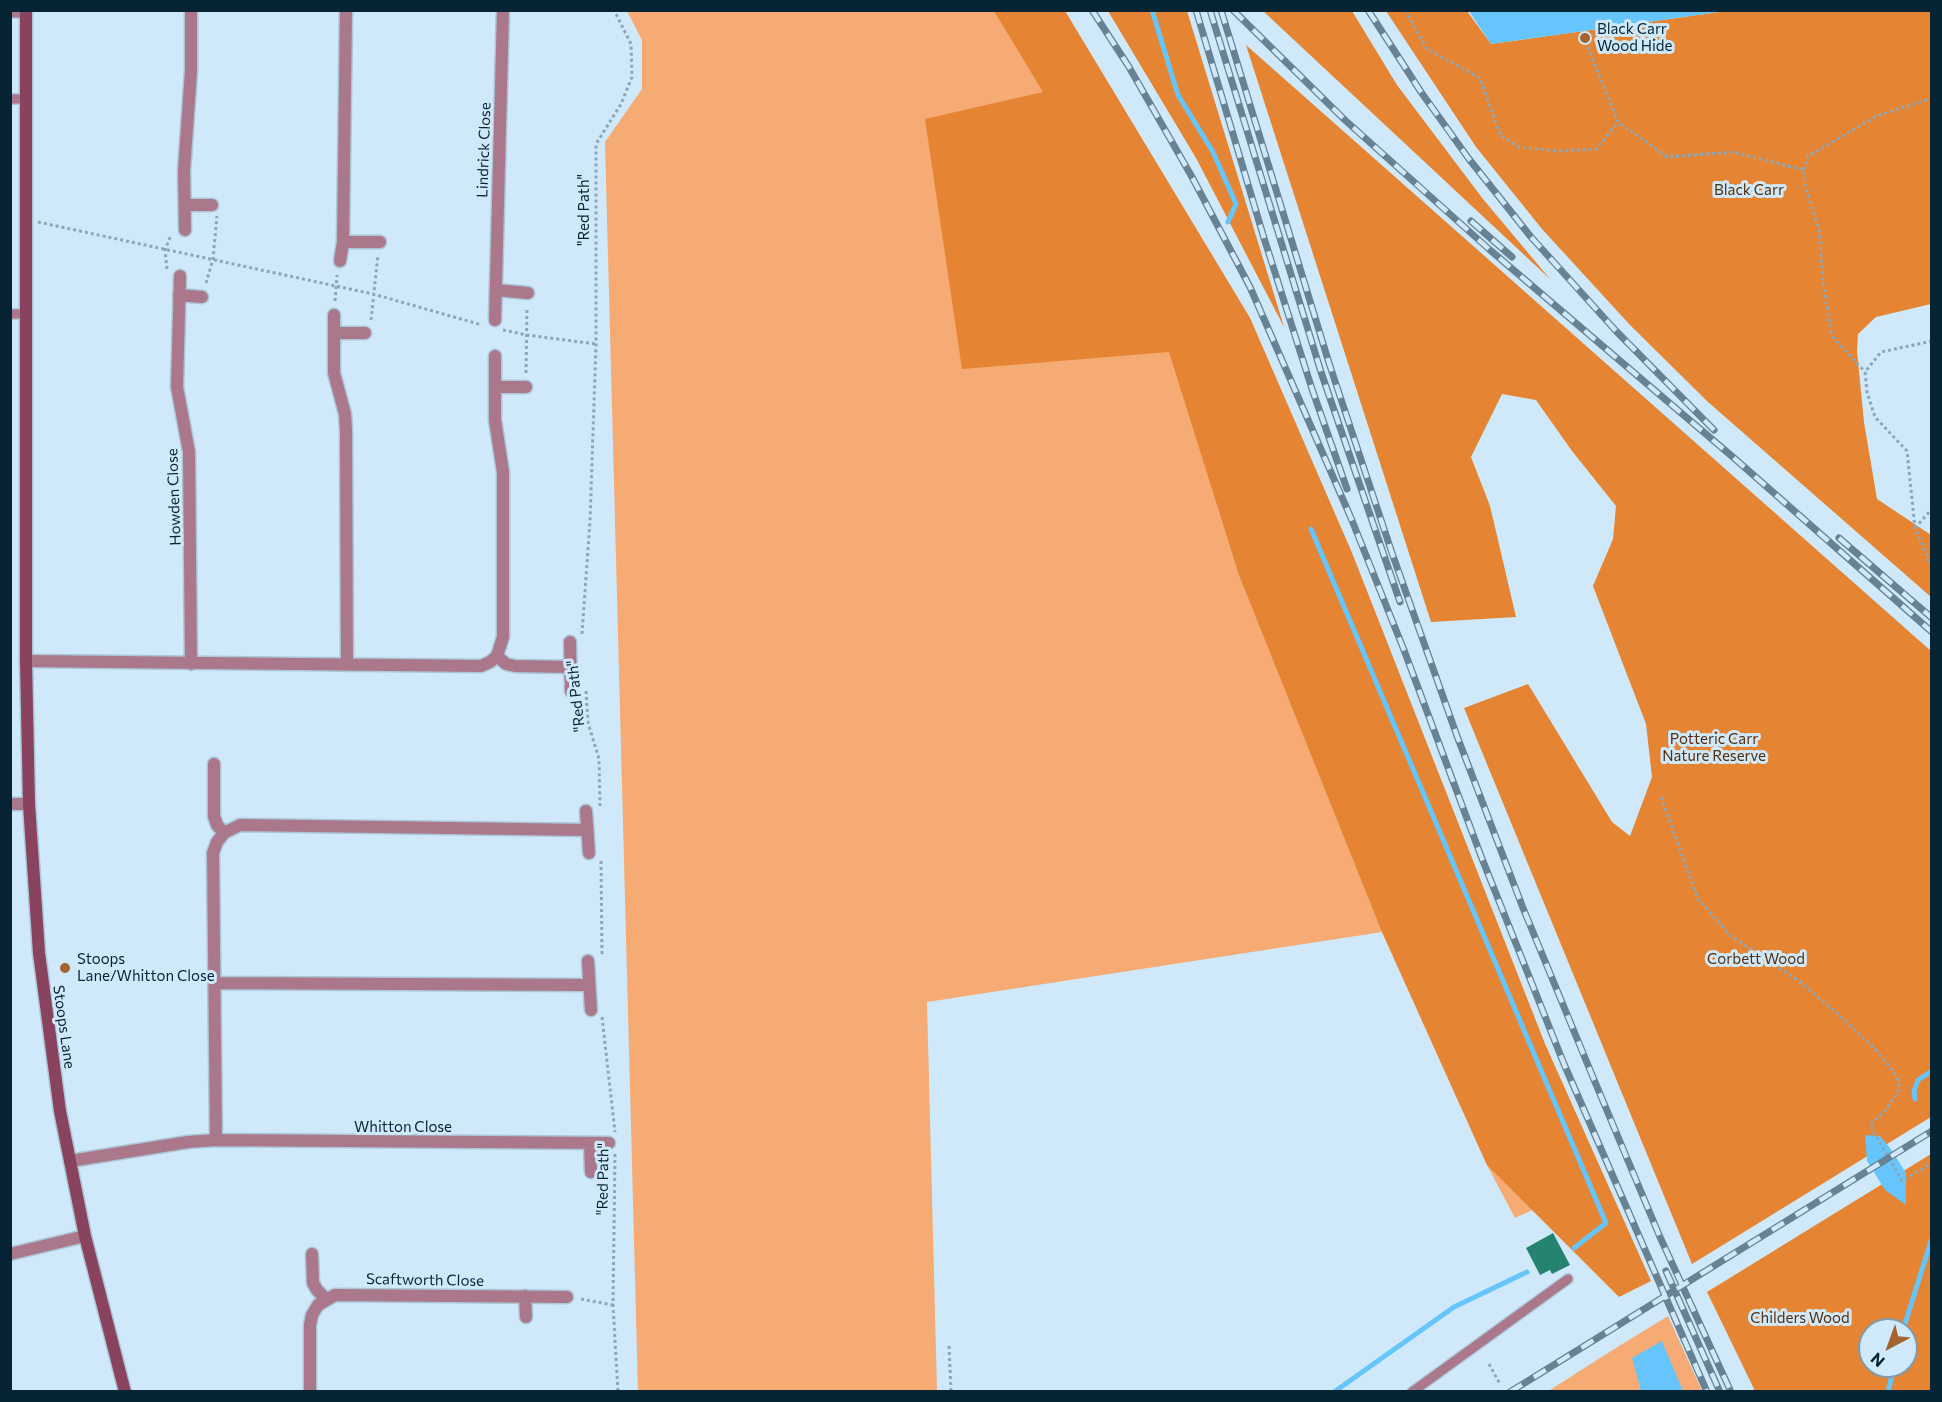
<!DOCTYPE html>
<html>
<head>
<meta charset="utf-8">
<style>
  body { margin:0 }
  #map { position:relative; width:1942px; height:1402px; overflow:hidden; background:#cfe9fa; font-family:Commissioner,sans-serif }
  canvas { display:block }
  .frame { position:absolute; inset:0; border:12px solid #072434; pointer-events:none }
  .north { position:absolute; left:1858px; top:1318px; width:60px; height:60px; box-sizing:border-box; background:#cfe9fa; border:2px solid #7f9aab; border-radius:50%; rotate:221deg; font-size:16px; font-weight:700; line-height:24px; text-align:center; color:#072434 }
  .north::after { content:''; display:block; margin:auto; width:21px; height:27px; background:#a3622e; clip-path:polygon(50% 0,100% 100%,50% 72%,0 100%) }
</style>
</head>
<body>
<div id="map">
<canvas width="1942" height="1402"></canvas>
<div class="frame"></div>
<div class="north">N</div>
</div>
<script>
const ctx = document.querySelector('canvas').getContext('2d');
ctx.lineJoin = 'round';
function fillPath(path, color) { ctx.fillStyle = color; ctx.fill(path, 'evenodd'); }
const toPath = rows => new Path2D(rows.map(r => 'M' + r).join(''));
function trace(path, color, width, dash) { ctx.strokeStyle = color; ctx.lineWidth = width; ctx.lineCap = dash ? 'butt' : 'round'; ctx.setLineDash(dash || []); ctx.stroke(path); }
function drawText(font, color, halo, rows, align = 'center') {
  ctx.font = font + ' Commissioner,sans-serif'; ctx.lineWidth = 6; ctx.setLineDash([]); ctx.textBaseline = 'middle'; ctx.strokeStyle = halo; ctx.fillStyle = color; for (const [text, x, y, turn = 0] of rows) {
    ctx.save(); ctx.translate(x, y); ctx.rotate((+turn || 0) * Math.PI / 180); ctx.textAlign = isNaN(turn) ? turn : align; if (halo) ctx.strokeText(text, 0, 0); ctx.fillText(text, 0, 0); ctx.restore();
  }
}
const green = toPath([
  [627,11,1065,11,1250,318,1352,553,1545,1044,1604,1177,1515,1218,1487,1165,1382,932,927,1002,937,1391,638,1391,605,142,642,89,642,40],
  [1668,1316,1702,1391,1547,1392,1603,1356]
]);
const forest = toPath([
  [994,11,1065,11,1250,318,1352,553,1545,1044,1651,1281,1619,1297,1487,1165,1382,932,1239,575,1169,352,962,369,925,119,1043,92],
  [1108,11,1187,11,1284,327,1196,158],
  [1263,11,1352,11,1397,85,1483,199,1550,279],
  [1386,11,1467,11,1491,44,1726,11,1931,11,1931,304,1876,317,1858,334,1857,351,1864,422,1877,499,1931,535,1931,597,1708,402,1630,325,1542,229,1476,147],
  [1246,45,1931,651,1931,1117,1692,1264,1464,708,1528,684,1612,822,1630,836,1652,777,1646,724,1593,586,1613,539,1616,506,1572,451,1536,400,1502,394,1471,457,1490,506,1516,617,1431,622],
  [1931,1154,1931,1391,1755,1391,1707,1292],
  [1870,1330,1906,1330,1906,1366,1870,1366]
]);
const water = toPath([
  [1469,11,1726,11,1491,44],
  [1865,1135,1880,1136,1890,1148,1906,1173,1906,1205,1885,1190,1867,1161],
  [1662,1341,1683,1391,1641,1391,1632,1358]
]);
const stream = toPath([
  [1152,10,1178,95,1213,152,1236,204,1228,222],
  [1311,529,1606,1223,1574,1248],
  [1915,1099,1914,1091,1918,1080,1932,1071],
  [1903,1330,1932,1238],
  [1334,1392,1454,1307,1527,1272],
  [1888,1392,1894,1366]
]);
const building = toPath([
  [1553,1233,1570,1265,1552,1274,1550,1270,1540,1275,1526,1248]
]);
const path = toPath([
  [1405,10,1427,49,1480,78,1500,135,1519,147,1559,151,1596,149,1618,122],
  [1588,47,1618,122,1667,157,1733,152,1804,170,1805,185,1819,229,1823,283,1832,336,1865,372],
  [1804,170,1808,156,1877,116,1932,98],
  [38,222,373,294,482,325],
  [167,269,165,250,171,235],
  [206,283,213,259,217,216],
  [335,301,337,275],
  [371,320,378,255],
  [503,330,527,335,596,344],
  [1932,341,1881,352,1865,372,1867,392,1875,417,1907,451,1915,528,1932,567],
  [526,373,527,307],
  [1915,528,1932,509],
  [582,634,590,521,596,344,596,144,621,104,632,77,631,44,614,10],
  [586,691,588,723,599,759,600,806],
  [1661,797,1698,899,1730,935,1800,982,1839,1015,1875,1049,1894,1072,1899,1082,1898,1092,1885,1111,1870,1125,1902,1181,1930,1164],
  [601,861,602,956],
  [602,1017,615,1132],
  [615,1154,613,1305,618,1392],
  [581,1299,613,1305],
  [949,1346,951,1392],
  [1489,1364,1500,1384]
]);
const lane = toPath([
  [10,99,26,99],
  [10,314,24,314],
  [1412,1392,1568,1279]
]);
const street = toPath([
  [10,11,26,12],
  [185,205,212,205],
  [185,230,184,171,191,71,191,10],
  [343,242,380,242],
  [340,261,343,242,346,10],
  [180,276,177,387,189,452,191,664],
  [496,290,528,293],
  [179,295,202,297],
  [334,315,334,373,345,414,346,431,347,665],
  [495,320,503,10],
  [334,333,365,333],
  [496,387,526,387],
  [570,642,571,691],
  [497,656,506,664,515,666,570,667],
  [26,661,481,666,490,662,497,656,503,637,503,472,495,420,495,356],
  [214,764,214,816,217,825,224,833],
  [10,804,29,804],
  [586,811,589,853],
  [588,961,591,1010],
  [214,983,589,985],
  [216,1140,213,853,217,842,224,833,240,825,587,830],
  [590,1143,591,1172],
  [70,1161,188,1142,216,1140,609,1143],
  [10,1254,85,1236],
  [312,1254,313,1283,317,1290,326,1299],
  [525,1296,526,1317],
  [310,1392,310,1325,312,1315,318,1305,335,1295,567,1297]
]);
const secondary = toPath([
  [26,10,26,661,29,804,39,953,60,1111,85,1236,125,1392]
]);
const rail = toPath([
  [1092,10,1129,67,1192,177,1250,287,1351,518,1404,650,1481,856,1564,1064,1707,1392],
  [1196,10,1264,238,1312,389,1347,489],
  [1210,10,1321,372,1400,602],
  [1221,10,1329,363,1392,553,1457,736,1523,908,1595,1082,1660,1237,1731,1392],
  [1233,10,1346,121,1490,250,1734,458,1932,632],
  [1368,10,1421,92,1469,159,1531,237,1616,331,1714,430],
  [1471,221,1512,257],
  [1839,538,1932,618],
  [1666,1271,1720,1392],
  [1510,1392,1932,1131]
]);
const markers = [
  [1585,38,6,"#a3622e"],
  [65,968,6,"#a3622e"]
];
const poiNames = [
  ["Black Carr",1597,29],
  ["Wood Hide",1597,46],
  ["Stoops",77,959],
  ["Lane/Whitton Close",77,976]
];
const streetNames = [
  ["Lindrick Close",484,150,-88],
  ["\"Red Path\"",584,210,-90],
  ["Howden Close",174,497,-92],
  ["\"Red Path\"",576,696,-96],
  ["Stoops Lane",64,1027,82],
  ["Whitton Close",403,1127],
  ["\"Red Path\"",603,1179,-89],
  ["Scaftworth Close",425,1280,1]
];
const parkNames = [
  ["Black Carr",1749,190],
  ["Potteric Carr",1714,739],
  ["Nature Reserve",1714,756],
  ["Corbett Wood",1756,959],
  ["Childers Wood",1800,1318]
];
fillPath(green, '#f6aa74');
fillPath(forest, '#e58433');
fillPath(water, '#65c5fc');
trace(stream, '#65c5fc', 5);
fillPath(building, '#268370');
trace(lane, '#abc6d6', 12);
trace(street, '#abc6d6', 15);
trace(secondary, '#abc6d6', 15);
trace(path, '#8ca7b8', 3, [3, 3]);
trace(lane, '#aa788a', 9);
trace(street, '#aa788a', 12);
trace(secondary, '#89435f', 12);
trace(rail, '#678293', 7);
trace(rail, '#cfe9fa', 4.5, [14]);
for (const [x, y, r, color] of markers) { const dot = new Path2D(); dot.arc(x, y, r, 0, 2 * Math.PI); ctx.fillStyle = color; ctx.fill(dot); trace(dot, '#cfe9fa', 2); }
drawText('15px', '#072434', '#cfe9fa', poiNames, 'left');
drawText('15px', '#072434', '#cfe9fa', streetNames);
drawText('15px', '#542d0d', '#cfe9fa', parkNames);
</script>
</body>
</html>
